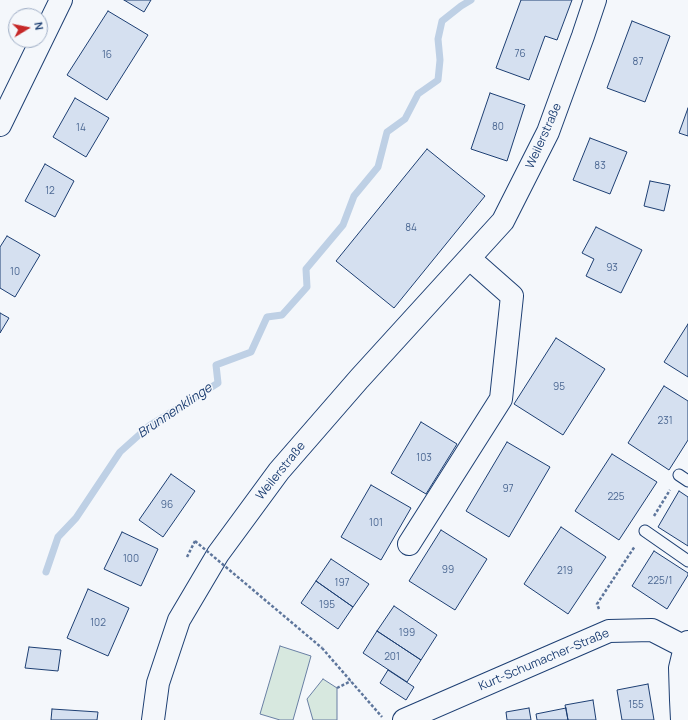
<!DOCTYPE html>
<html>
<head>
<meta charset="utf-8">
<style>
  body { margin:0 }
  #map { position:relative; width:688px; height:720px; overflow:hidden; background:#f4f7fb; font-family:Manrope,sans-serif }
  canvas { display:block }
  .north { position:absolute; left:8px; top:8px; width:40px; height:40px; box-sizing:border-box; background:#f4f7fb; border:1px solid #9eadc5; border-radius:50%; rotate:80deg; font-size:11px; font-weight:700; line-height:16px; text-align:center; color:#1d3f73 }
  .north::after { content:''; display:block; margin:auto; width:14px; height:18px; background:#c62828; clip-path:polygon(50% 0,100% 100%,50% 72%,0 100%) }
</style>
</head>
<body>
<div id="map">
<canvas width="688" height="720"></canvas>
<div class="north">N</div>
</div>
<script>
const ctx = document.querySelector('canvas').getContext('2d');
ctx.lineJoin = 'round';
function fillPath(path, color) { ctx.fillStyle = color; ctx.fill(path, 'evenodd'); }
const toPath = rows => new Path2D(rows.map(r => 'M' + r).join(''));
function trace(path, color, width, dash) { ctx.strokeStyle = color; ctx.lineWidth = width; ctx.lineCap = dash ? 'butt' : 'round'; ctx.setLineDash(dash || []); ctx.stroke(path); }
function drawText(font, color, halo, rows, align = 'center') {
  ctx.font = font + ' Manrope,sans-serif'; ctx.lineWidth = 3; ctx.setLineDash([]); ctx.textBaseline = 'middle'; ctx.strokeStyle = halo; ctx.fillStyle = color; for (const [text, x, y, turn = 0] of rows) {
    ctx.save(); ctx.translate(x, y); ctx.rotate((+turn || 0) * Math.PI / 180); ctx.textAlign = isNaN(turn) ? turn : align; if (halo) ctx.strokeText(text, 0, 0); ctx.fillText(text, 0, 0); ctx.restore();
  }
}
const green = toPath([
  [280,646,311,656,293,720,280,720,260,714,280,646],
  [323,679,337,688,337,720,313,720,307,699,323,679]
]);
const stream = toPath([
  [46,572,58,537,76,518,120,452,149,426,218,383,216,365,251,352,267,317,282,315,307,287,306,269,343,225,354,196,378,167,387,132,405,119,418,94,438,80,440,60,438,39,442,21,461,6,471,0]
]);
const building = toPath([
  [124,0,151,0,144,12,124,0],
  [521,0,572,0,557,40,545,36,529,80,496,68,521,0],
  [108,11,148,35,107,100,67,75,108,11],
  [632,21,670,36,645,102,607,88,632,21],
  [490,93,525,105,507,161,471,149,490,93],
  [75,98,109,118,86,157,53,137,75,98],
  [688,108,688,136,679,133,688,108],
  [590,138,627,152,610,194,573,180,590,138],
  [427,149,485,196,394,308,336,261,427,149],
  [45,164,74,181,55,217,25,201,45,164],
  [650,181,670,185,664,211,644,206,650,181],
  [596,227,642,250,621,293,586,276,594,259,582,253,596,227],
  [7,236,40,255,15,297,0,288,0,247,7,236],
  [0,313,9,318,0,333,0,313],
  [688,324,688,377,664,362,688,324],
  [556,338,605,369,563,435,514,404,556,338],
  [664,386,688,401,688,440,669,470,628,443,664,386],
  [421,422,457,444,426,494,391,473,421,422],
  [507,442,550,467,509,537,466,511,507,442],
  [612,454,657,482,619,540,575,511,612,454],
  [171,474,195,491,163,537,139,520,171,474],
  [371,485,411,508,381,560,341,537,371,485],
  [679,491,688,497,688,546,658,527,679,491],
  [561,527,606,557,568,614,524,584,561,527],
  [441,530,487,559,455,610,409,581,441,530],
  [122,532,158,549,141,586,104,569,122,532],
  [654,551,688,573,688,575,667,609,632,586,654,551],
  [331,559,369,584,353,607,316,581,331,559],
  [316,581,353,607,338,629,301,603,316,581],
  [88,589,129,608,108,656,67,638,88,589],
  [394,606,437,635,421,660,377,631,394,606],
  [377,631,421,660,407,682,363,653,377,631],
  [29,647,61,650,58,671,25,668,29,647],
  [388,670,414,687,406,700,380,683,388,670],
  [648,684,654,720,622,720,617,690,648,684],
  [593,700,596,720,568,720,565,705,593,700],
  [529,708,531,720,507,720,506,712,529,708],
  [566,708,568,720,537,720,536,714,566,708],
  [52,709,98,712,97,720,51,720,52,709]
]);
const path = toPath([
  [654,516,670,490],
  [187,557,195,541],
  [599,609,597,604,635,546],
  [322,648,382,717],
  [337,688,351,681]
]);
const lane = toPath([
  [679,475,688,481],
  [645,531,688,561]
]);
const street = toPath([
  [0,125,61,0],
  [409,544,501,399,512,296,470,259],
  [404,720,609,631,652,630,685,647],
  [682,720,681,700,680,668,685,647,688,642]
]);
const secondary = toPath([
  [153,720,158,683,179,620,218,554,279,471,359,379,503,221,548,132,583,36,595,0]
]);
const pathBridge = toPath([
  [195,541,322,648]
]);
const numberNames = [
  ["76",520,54],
  ["16",107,55],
  ["87",638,62],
  ["80",498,127],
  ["14",81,128],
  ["83",600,166],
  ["12",50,191],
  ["84",411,228],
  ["93",612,268],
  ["10",15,272],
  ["95",559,387],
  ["231",665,421],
  ["103",424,458],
  ["97",508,489],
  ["225",616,497],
  ["96",167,505],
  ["101",376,523],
  ["100",131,559],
  ["99",448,570],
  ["219",565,571],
  ["225/1",660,581],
  ["197",342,583],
  ["195",327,605],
  ["102",98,623],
  ["199",407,633],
  ["201",392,657],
  ["155",636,705]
];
const streetNames = [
  ["Weilerstraße",544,136,-66],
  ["Weilerstraße",281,471,-51],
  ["Kurt-Schumacher-Straße",544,660,-23]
];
const waterNames = [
  ["Brunnenklinge",175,411,-34]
];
fillPath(green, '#d7e8df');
trace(green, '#687fa3', 1);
trace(stream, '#bed0e5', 7);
fillPath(building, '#d5e0f0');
trace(building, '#1d3f73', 1);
trace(lane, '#1d3f73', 13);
trace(street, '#1d3f73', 24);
trace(secondary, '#1d3f73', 24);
trace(path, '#5e769c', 2.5, [3, 2]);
trace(lane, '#f4f7fb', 11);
trace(street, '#f4f7fb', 22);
trace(secondary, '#f4f7fb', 22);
trace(pathBridge, '#5e769c', 2.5, [3, 2]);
drawText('10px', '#4b6792', null, numberNames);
drawText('12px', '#1d3f73', '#f4f7fb', streetNames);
drawText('italic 13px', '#1d3f73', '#f4f7fb', waterNames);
</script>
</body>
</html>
